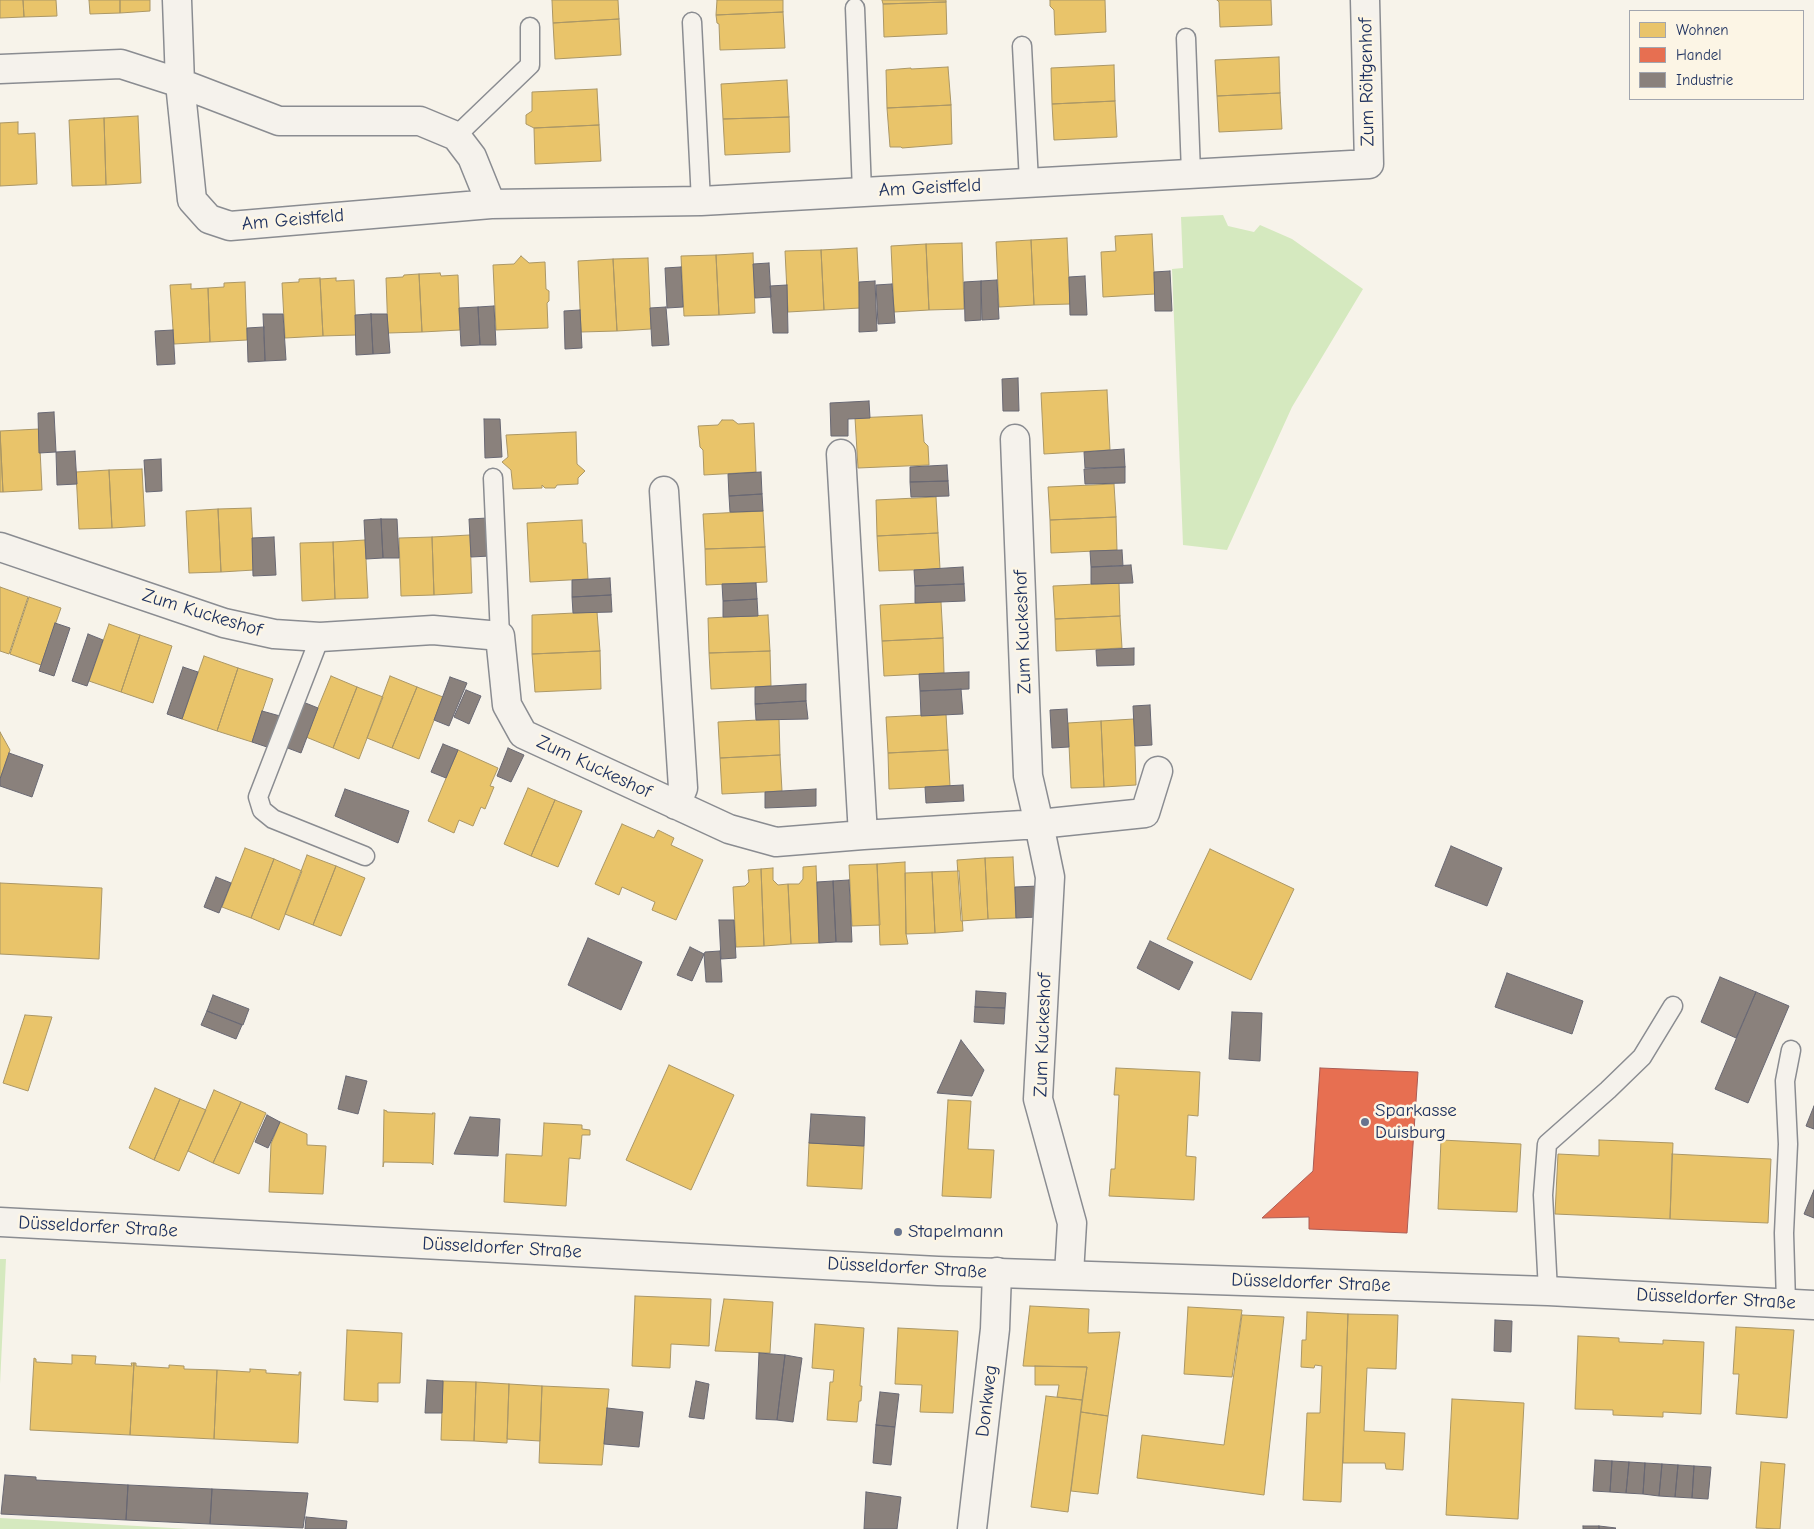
<!DOCTYPE html>
<html>
<head>
<meta charset="utf-8">
<style>
  body { margin:0 }
  #map { position:relative; width:1814px; height:1529px; overflow:hidden; background:#f7f3ea; font-family:"Comic Neue",sans-serif }
  canvas { display:block }
  .legend { position:absolute; left:1629px; top:10px; width:175px; height:90px; box-sizing:border-box; background:#fcf5e5; border:1px solid #a2a6af; margin:0; padding:6px 9px; list-style:none; font-size:15px; color:#1b2f5e }
  .legend li { display:flex; align-items:center; gap:10px; height:25px }
  .legend b { width:25px; border:1px solid #a2a6af }
</style>
</head>
<body>
<div id="map">
<canvas width="1814" height="1529"></canvas>
<ul class="legend">
<li><b style="height:14px;background:#e9c46a"></b>Wohnen</li>
<li><b style="height:14px;background:#e76f51"></b>Handel</li>
<li><b style="height:14px;background:#8a817c"></b>Industrie</li>
</ul>
</div>
<script>
const ctx = document.querySelector('canvas').getContext('2d');
ctx.lineJoin = 'round';
function fillPath(path, color) { ctx.fillStyle = color; ctx.fill(path, 'evenodd'); }
const toPath = rows => new Path2D(rows.map(r => 'M' + r).join(''));
function trace(path, color, width, dash) { ctx.strokeStyle = color; ctx.lineWidth = width; ctx.lineCap = dash ? 'butt' : 'round'; ctx.setLineDash(dash || []); ctx.stroke(path); }
function drawText(font, color, halo, rows, align = 'center') {
  ctx.font = font + ' "Comic Neue",sans-serif'; ctx.lineWidth = 5; ctx.setLineDash([]); ctx.textBaseline = 'middle'; ctx.strokeStyle = halo; ctx.fillStyle = color; for (const [text, x, y, turn = 0] of rows) {
    ctx.save(); ctx.translate(x, y); ctx.rotate((+turn || 0) * Math.PI / 180); ctx.textAlign = isNaN(turn) ? turn : align; if (halo) ctx.strokeText(text, 0, 0); ctx.fillText(text, 0, 0); ctx.restore();
  }
}
const green = toPath([
  [1223,215,1228,226,1254,232,1260,225,1292,239,1363,289,1292,407,1227,550,1183,545,1172,269,1183,268,1181,217],
  [0,1259,6,1259,0,1384],
  [0,1518,189,1529,0,1529]
]);
const homes = toPath([
  [0,0,23,0,24,17,0,18,0,0],
  [23,0,56,0,57,16,24,17,23,0],
  [89,0,120,0,120,13,90,14,89,0],
  [120,0,150,0,150,11,120,13,120,0],
  [552,0,618,0,619,19,553,23,552,0],
  [717,0,783,0,783,12,716,15,717,0],
  [882,0,946,0,946,2,883,4,882,0],
  [1050,0,1105,0,1106,32,1055,35,1054,10,1050,6,1050,0],
  [1217,0,1271,0,1272,25,1220,27,1219,2,1217,0],
  [946,2,947,34,884,37,883,4,946,2],
  [783,12,785,48,720,50,719,24,717,23,716,15,783,12],
  [619,19,621,55,555,59,553,23,619,19],
  [1279,57,1280,93,1217,96,1215,60,1279,57],
  [1114,65,1115,101,1052,104,1051,68,1114,65],
  [948,67,951,105,887,108,886,70,911,68,911,69,948,67],
  [787,80,789,117,723,119,721,84,787,80],
  [597,89,599,125,534,128,526,124,526,115,532,111,532,92,597,89],
  [1280,93,1282,129,1219,132,1217,96,1280,93],
  [1115,101,1117,137,1054,140,1052,104,1115,101],
  [951,105,952,144,902,148,901,147,890,147,887,108,951,105],
  [138,116,141,183,106,185,104,118,138,116],
  [789,117,790,152,725,155,723,119,789,117],
  [104,118,106,185,72,186,69,120,104,118],
  [18,122,18,134,35,133,37,184,0,186,0,123,18,122],
  [599,125,601,161,535,164,534,128,599,125],
  [1152,234,1155,294,1103,297,1101,252,1116,251,1115,236,1152,234],
  [1067,238,1070,304,1034,305,1031,240,1067,238],
  [1031,240,1034,305,999,307,996,242,1031,240],
  [962,243,964,309,929,310,926,244,962,243],
  [926,244,929,310,894,312,891,246,926,244],
  [857,248,860,308,824,310,821,250,857,248],
  [821,250,824,310,788,312,785,251,821,250],
  [753,253,755,313,719,315,716,255,753,253],
  [716,255,719,315,684,316,681,256,716,255],
  [521,256,529,263,545,262,546,289,549,291,549,301,547,303,548,328,496,330,493,265,514,264,521,256],
  [648,258,651,329,617,331,613,259,648,258],
  [613,259,617,331,581,332,578,261,613,259],
  [440,273,441,276,458,275,460,330,422,332,419,274,440,273],
  [419,274,422,332,388,333,386,278,403,277,404,275,419,274],
  [320,278,323,336,285,338,282,283,299,282,299,279,320,278],
  [336,278,336,281,354,280,356,335,323,336,320,279,336,278],
  [245,282,247,340,210,342,208,288,224,287,224,283,245,282],
  [191,284,191,289,208,288,210,342,174,344,170,285,191,284],
  [1107,390,1110,450,1044,454,1041,393,1107,390],
  [922,415,924,442,928,446,929,465,858,468,855,418,922,415],
  [722,420,733,420,738,424,754,423,756,472,704,475,703,450,700,447,698,426,718,425,722,420],
  [39,429,42,490,3,492,0,431,39,429],
  [0,432,3,492,0,492,0,432],
  [576,432,577,464,585,471,578,478,578,484,557,485,555,488,545,488,542,485,542,488,513,489,511,470,502,462,508,457,506,435,576,432],
  [142,469,145,526,112,528,109,470,142,469],
  [109,470,112,528,79,529,76,472,109,470],
  [1114,484,1116,517,1050,520,1048,487,1114,484],
  [936,497,938,533,877,536,876,500,936,497],
  [251,508,254,570,221,572,218,509,251,508],
  [218,509,221,572,189,573,186,511,218,509],
  [763,511,765,547,705,549,703,514,763,511],
  [1116,517,1117,550,1051,553,1050,520,1116,517],
  [582,520,583,543,586,543,588,579,530,582,527,523,582,520],
  [938,533,940,569,879,571,877,536,938,533],
  [470,535,472,593,434,595,432,537,470,535],
  [432,537,434,595,401,596,399,538,432,537],
  [365,540,368,598,335,599,333,542,365,540],
  [333,542,335,599,302,601,300,543,333,542],
  [765,547,767,582,706,585,705,549,765,547],
  [1119,583,1120,616,1055,619,1053,586,1119,583],
  [0,587,28,597,9,654,0,651,0,587],
  [29,597,61,608,41,665,10,654,29,597],
  [941,602,943,638,882,641,880,605,941,602],
  [597,612,600,651,532,654,532,615,597,612],
  [768,615,770,651,709,653,708,618,768,615],
  [1120,616,1122,648,1056,651,1055,619,1120,616],
  [109,624,140,635,121,692,89,681,109,624],
  [140,635,172,646,153,703,121,692,140,635],
  [943,638,944,673,884,676,882,641,943,638],
  [600,651,601,689,535,692,532,654,600,651],
  [770,651,771,686,711,689,709,653,770,651],
  [204,656,238,668,217,731,182,719,204,656],
  [238,668,273,679,252,742,217,731,238,668],
  [331,676,357,687,333,748,306,737,331,676],
  [390,676,417,687,392,748,367,738,390,676],
  [357,687,383,697,359,759,333,748,357,687],
  [417,687,443,697,419,759,392,748,417,687],
  [946,714,948,750,888,753,886,717,946,714],
  [779,719,780,755,720,758,718,722,779,719],
  [1134,719,1136,785,1104,787,1101,721,1134,719],
  [1101,721,1104,787,1071,788,1068,723,1101,721],
  [0,732,10,750,0,779,0,732],
  [458,750,498,768,490,786,494,787,485,809,481,807,473,826,459,820,454,833,428,821,458,750],
  [948,750,950,786,889,789,888,753,948,750],
  [780,755,782,791,722,794,720,758,780,755],
  [528,788,555,800,531,856,504,844,528,788],
  [555,800,582,811,558,867,531,856,555,800],
  [622,824,654,838,658,830,674,838,671,845,703,860,676,920,652,910,655,902,622,887,619,895,595,884,622,824],
  [245,848,274,859,251,918,222,907,245,848],
  [1210,849,1294,889,1251,980,1167,939,1210,849],
  [307,855,336,866,313,925,285,914,307,855],
  [1013,857,1016,918,988,919,985,858,1013,857],
  [985,858,988,919,961,921,957,860,985,858],
  [274,859,302,871,279,930,251,918,274,859],
  [905,862,906,934,908,944,880,945,877,864,905,862],
  [877,864,880,925,852,926,849,865,877,864],
  [336,866,365,878,341,936,313,925,336,866],
  [816,866,819,943,791,944,788,884,799,884,803,879,803,867,816,866],
  [773,868,773,880,778,885,788,884,791,944,764,946,761,869,773,868],
  [761,869,764,946,736,947,733,887,745,886,749,882,748,870,761,869],
  [959,871,963,931,935,933,932,872,959,871],
  [932,872,935,933,906,934,905,873,932,872],
  [0,883,102,888,99,959,0,954,0,883],
  [25,1015,52,1017,28,1091,3,1083,25,1015],
  [669,1065,734,1095,691,1190,626,1160,669,1065],
  [1116,1068,1200,1072,1198,1116,1188,1115,1186,1156,1196,1157,1194,1200,1109,1196,1111,1169,1115,1169,1119,1095,1114,1095,1116,1068],
  [155,1088,180,1099,154,1160,129,1148,155,1088],
  [214,1090,241,1102,213,1163,188,1151,214,1090],
  [180,1099,206,1110,179,1171,154,1160,180,1099],
  [948,1100,971,1101,968,1149,994,1150,991,1198,942,1196,948,1100],
  [241,1102,266,1113,239,1174,213,1163,241,1102],
  [384,1110,387,1111,387,1112,433,1114,432,1113,435,1113,433,1165,431,1163,384,1162,383,1167,384,1110],
  [280,1122,307,1134,307,1145,326,1146,323,1194,269,1192,271,1144,280,1122],
  [544,1123,582,1125,582,1129,590,1130,590,1135,582,1135,580,1159,569,1158,566,1206,504,1202,506,1154,542,1156,544,1123],
  [1441,1140,1521,1144,1517,1212,1438,1209,1441,1140],
  [1599,1140,1673,1143,1670,1219,1555,1214,1558,1154,1599,1156,1599,1140],
  [809,1143,864,1146,862,1189,807,1186,809,1143],
  [1672,1154,1771,1159,1768,1223,1670,1219,1672,1154],
  [635,1296,711,1299,709,1346,671,1344,670,1368,632,1366,635,1296],
  [724,1299,773,1302,770,1353,715,1351,724,1299],
  [1030,1306,1089,1309,1088,1333,1120,1332,1108,1416,1081,1412,1087,1367,1023,1366,1030,1306],
  [1188,1307,1242,1310,1232,1377,1184,1374,1188,1307],
  [1307,1312,1348,1314,1341,1502,1303,1500,1307,1413,1320,1413,1322,1366,1315,1365,1314,1368,1301,1367,1302,1340,1306,1340,1307,1312],
  [1348,1314,1398,1315,1396,1369,1367,1368,1364,1431,1405,1433,1403,1470,1386,1469,1385,1463,1343,1463,1348,1314],
  [1242,1315,1284,1317,1264,1495,1137,1478,1142,1435,1224,1445,1242,1315],
  [815,1324,864,1328,860,1386,862,1386,861,1401,859,1401,857,1422,827,1420,830,1382,833,1382,834,1370,812,1368,815,1324],
  [1736,1327,1794,1330,1787,1418,1736,1414,1739,1374,1733,1374,1736,1327],
  [898,1328,958,1331,953,1413,920,1412,922,1385,895,1384,898,1328],
  [347,1330,402,1333,400,1383,378,1383,378,1402,344,1400,347,1330],
  [1578,1336,1619,1338,1619,1342,1663,1344,1663,1340,1704,1342,1701,1414,1663,1412,1663,1417,1613,1415,1613,1410,1575,1409,1578,1336],
  [72,1355,96,1356,95,1364,132,1366,131,1363,134,1363,130,1435,30,1430,34,1358,36,1359,36,1362,72,1364,72,1355],
  [134,1363,136,1363,136,1366,169,1368,169,1365,184,1366,184,1369,217,1370,214,1439,130,1435,134,1363],
  [1035,1366,1087,1367,1082,1400,1057,1397,1059,1385,1035,1385,1035,1366],
  [250,1369,266,1370,266,1373,299,1375,299,1372,301,1372,298,1443,214,1439,217,1370,250,1372,250,1369],
  [443,1381,476,1382,474,1441,441,1440,443,1381],
  [476,1382,509,1384,507,1443,474,1441,476,1382],
  [509,1384,542,1386,540,1441,507,1439,509,1384],
  [542,1386,609,1389,602,1465,539,1463,542,1386],
  [1046,1396,1082,1400,1068,1512,1031,1507,1046,1396],
  [1452,1399,1524,1403,1518,1519,1446,1515,1452,1399],
  [1081,1412,1108,1416,1098,1494,1071,1491,1081,1412],
  [1761,1462,1785,1464,1780,1529,1756,1528,1761,1462]
]);
const shops = toPath([
  [1320,1068,1418,1072,1407,1233,1309,1229,1309,1217,1262,1218,1313,1171,1320,1068]
]);
const industry = toPath([
  [769,263,771,297,755,298,753,264,769,263],
  [681,267,683,307,667,308,665,268,681,267],
  [1170,271,1172,311,1155,311,1154,272,1170,271],
  [1085,276,1087,315,1070,315,1069,277,1085,276],
  [997,280,999,319,982,320,981,281,997,280],
  [875,281,877,331,859,332,859,282,875,281],
  [981,281,981,320,965,321,964,282,981,281],
  [892,284,895,323,878,324,876,285,892,284],
  [787,285,788,333,773,333,770,286,787,285],
  [494,306,496,345,480,345,478,307,494,306],
  [478,307,480,345,461,346,459,308,478,307],
  [666,307,669,345,652,346,650,308,666,307],
  [580,310,582,348,565,349,564,311,580,310],
  [263,314,283,314,286,360,265,361,263,314],
  [371,314,387,314,390,353,373,354,371,314],
  [371,314,373,354,356,355,355,315,371,314],
  [264,327,265,361,248,362,247,328,264,327],
  [173,330,175,364,157,365,155,331,173,330],
  [1018,378,1019,411,1003,411,1002,379,1018,378],
  [869,401,870,418,848,419,848,436,831,436,830,403,869,401],
  [54,412,56,452,39,453,38,413,54,412],
  [484,419,500,419,502,457,485,458,484,419],
  [1124,449,1125,467,1085,468,1084,452,1124,449],
  [75,451,77,484,57,485,56,452,75,451],
  [161,459,162,491,146,492,144,460,161,459],
  [947,465,948,481,910,482,910,467,947,465],
  [1125,467,1125,483,1085,484,1084,469,1125,467],
  [761,472,762,494,729,496,728,474,761,472],
  [948,481,949,496,911,497,910,482,948,481],
  [762,494,763,511,730,512,729,496,762,494],
  [488,518,490,556,471,557,469,519,488,518],
  [381,519,397,519,399,558,383,558,381,519],
  [381,519,383,558,366,559,364,520,381,519],
  [274,537,276,575,253,576,252,538,274,537],
  [1122,550,1123,566,1091,567,1090,551,1122,550],
  [1131,565,1133,583,1091,584,1091,567,1131,565],
  [963,567,964,584,915,586,914,570,963,567],
  [610,578,611,595,572,597,572,580,610,578],
  [756,583,757,599,723,601,722,584,756,583],
  [964,584,965,601,915,603,915,586,964,584],
  [611,595,612,612,573,613,572,597,611,595],
  [757,599,758,616,723,617,723,601,757,599],
  [55,623,70,628,54,676,39,671,55,623],
  [88,634,103,640,87,686,72,681,88,634],
  [1134,648,1134,665,1097,666,1096,650,1134,648],
  [183,667,198,672,182,719,167,714,183,667],
  [969,672,969,689,920,691,919,674,969,672],
  [450,677,467,683,449,726,434,720,450,677],
  [806,684,806,701,755,704,755,687,806,684],
  [961,689,963,714,921,716,920,691,961,689],
  [466,690,481,696,469,724,454,717,466,690],
  [806,701,808,719,756,720,755,704,806,701],
  [303,702,318,708,301,753,285,747,303,702],
  [1150,705,1152,745,1135,746,1133,706,1150,705],
  [1067,709,1069,747,1052,748,1050,710,1067,709],
  [262,711,280,716,267,747,252,742,262,711],
  [443,744,458,750,446,778,431,772,443,744],
  [508,748,524,755,511,782,497,776,508,748],
  [9,753,43,765,32,797,0,786,0,779,9,753],
  [963,785,964,801,926,803,925,787,963,785],
  [345,789,409,811,398,843,335,816,345,789],
  [816,789,816,806,765,808,765,792,816,789],
  [1451,846,1502,868,1487,906,1435,886,1451,846],
  [216,877,231,883,219,913,204,907,216,877],
  [849,880,852,942,836,942,833,881,849,880],
  [833,881,836,942,819,943,817,882,833,881],
  [1039,886,1037,917,1016,918,1015,887,1039,886],
  [719,920,734,920,736,958,721,959,719,920],
  [588,938,642,962,621,1010,568,985,588,938],
  [1150,941,1193,962,1179,990,1137,968,1150,941],
  [690,947,704,954,692,981,677,975,690,947],
  [720,951,722,982,706,982,704,954,705,952,720,951],
  [1507,973,1583,1001,1572,1034,1495,1007,1507,973],
  [1720,977,1756,992,1736,1038,1701,1022,1720,977],
  [976,991,1006,993,1005,1008,975,1007,976,991],
  [1756,992,1789,1006,1748,1103,1715,1089,1756,992],
  [213,995,249,1009,243,1025,207,1011,213,995],
  [975,1007,1005,1008,1004,1024,974,1022,975,1007],
  [207,1011,242,1025,236,1039,201,1025,207,1011],
  [1232,1012,1262,1013,1260,1061,1229,1059,1232,1012],
  [961,1040,984,1070,972,1096,937,1093,961,1040],
  [346,1076,367,1081,358,1114,338,1109,346,1076],
  [1814,1106,1814,1129,1806,1126,1814,1106],
  [811,1114,865,1117,864,1146,809,1143,811,1114],
  [267,1115,280,1122,268,1148,255,1142,267,1115],
  [470,1117,500,1119,498,1156,454,1154,470,1117],
  [1814,1190,1814,1218,1804,1214,1814,1190],
  [1495,1320,1512,1321,1511,1352,1494,1351,1495,1320],
  [759,1353,785,1355,777,1420,756,1419,759,1353],
  [785,1355,802,1358,793,1422,777,1420,785,1355],
  [427,1380,443,1381,442,1413,425,1413,427,1380],
  [696,1381,709,1384,704,1419,689,1417,696,1381],
  [880,1392,899,1394,895,1427,876,1425,880,1392],
  [607,1408,643,1412,639,1447,604,1444,607,1408],
  [876,1425,895,1427,891,1465,873,1463,876,1425],
  [1595,1460,1612,1461,1610,1492,1593,1491,1595,1460],
  [1612,1461,1629,1462,1626,1493,1610,1492,1612,1461],
  [1629,1462,1645,1463,1643,1494,1626,1493,1629,1462],
  [1645,1463,1662,1464,1659,1496,1643,1494,1645,1463],
  [1662,1464,1678,1465,1675,1497,1659,1496,1662,1464],
  [1678,1465,1694,1466,1692,1498,1675,1497,1678,1465],
  [1694,1466,1711,1467,1708,1499,1692,1498,1694,1466],
  [5,1475,36,1477,36,1480,128,1485,126,1520,1,1514,5,1475],
  [128,1485,212,1489,210,1524,126,1520,128,1485],
  [212,1489,308,1493,303,1528,210,1524,212,1489],
  [866,1492,901,1497,897,1529,864,1529,866,1492],
  [306,1517,347,1521,346,1529,305,1529,306,1517],
  [1583,1526,1599,1526,1599,1529,1583,1529,1583,1526],
  [1599,1526,1616,1528,1615,1529,1599,1529,1599,1526]
]);
const service = toPath([
  [855,8,862,192],
  [692,22,701,201],
  [1186,38,1191,173],
  [1022,46,1029,182],
  [456,136,530,65,530,27],
  [493,478,500,636],
  [320,637,258,797,262,810,273,819,365,856],
  [1548,1291,1543,1195,1547,1144,1608,1090,1642,1057,1673,1006],
  [1786,1303,1784,1233,1788,1144,1785,1081,1791,1050]
]);
const minor = toPath([
  [177,0,180,83,279,121,420,121,456,136,472,157,491,204],
  [0,69,121,64,180,83,192,200,209,219,230,226,491,204,701,201,1369,164,1365,0],
  [1015,439,1028,776,1039,824,1145,813,1158,771],
  [841,454,863,835],
  [664,491,683,788,676,805],
  [0,547,224,623,274,634,320,637,433,630,500,636,507,705,523,734,729,829,776,842,863,835,1039,824,1050,877,1038,1099,1072,1223,1069,1274],
  [972,1529,995,1329,997,1272]
]);
const secondary = toPath([
  [0,1222,938,1271,1548,1291,1814,1305]
]);
const markers = [
  [1365,1122,5,"#68748f"],
  [898,1232,5,"#68748f"]
];
const streetNames = [
  ["Zum Röltgenhof",1367,82,-91],
  ["Am Geistfeld",930,188,-3],
  ["Am Geistfeld",293,220,-5],
  ["Zum Kuckeshof",202,613,17],
  ["Zum Kuckeshof",1023,632,-92],
  ["Zum Kuckeshof",594,767,25],
  ["Zum Kuckeshof",1043,1035,-88],
  ["Düsseldorfer Straße",98,1227,3],
  ["Düsseldorfer Straße",502,1248,3],
  ["Düsseldorfer Straße",907,1268,3],
  ["Düsseldorfer Straße",1311,1283,2],
  ["Düsseldorfer Straße",1716,1299,3],
  ["Donkweg",987,1401,-83]
];
const poiNames = [
  ["Sparkasse",1375,1111],
  ["Duisburg",1375,1133],
  ["Stapelmann",908,1232]
];
fillPath(green, '#d5e9bf');
fillPath(homes, '#e9c46a');
trace(homes, '#ab9766', 1);
fillPath(shops, '#e76f51');
trace(shops, '#aa5c55', 1);
fillPath(industry, '#8a817c');
trace(industry, '#696873', 1);
trace(service, '#8a8c91', 21);
trace(minor, '#8a8c91', 31);
trace(secondary, '#8a8c91', 31);
trace(service, '#f5f2ec', 18);
trace(minor, '#f5f2ec', 28);
trace(secondary, '#f5f2ec', 28);
for (const [x, y, r, color] of markers) { const dot = new Path2D(); dot.arc(x, y, r, 0, 2 * Math.PI); ctx.fillStyle = color; ctx.fill(dot); trace(dot, '#fcf5e5', 2); }
drawText('19px', '#1b2f5e', '#fcf5e5', streetNames);
drawText('19px', '#1b2f5e', '#fcf5e5', poiNames, 'left');
</script>
</body>
</html>
